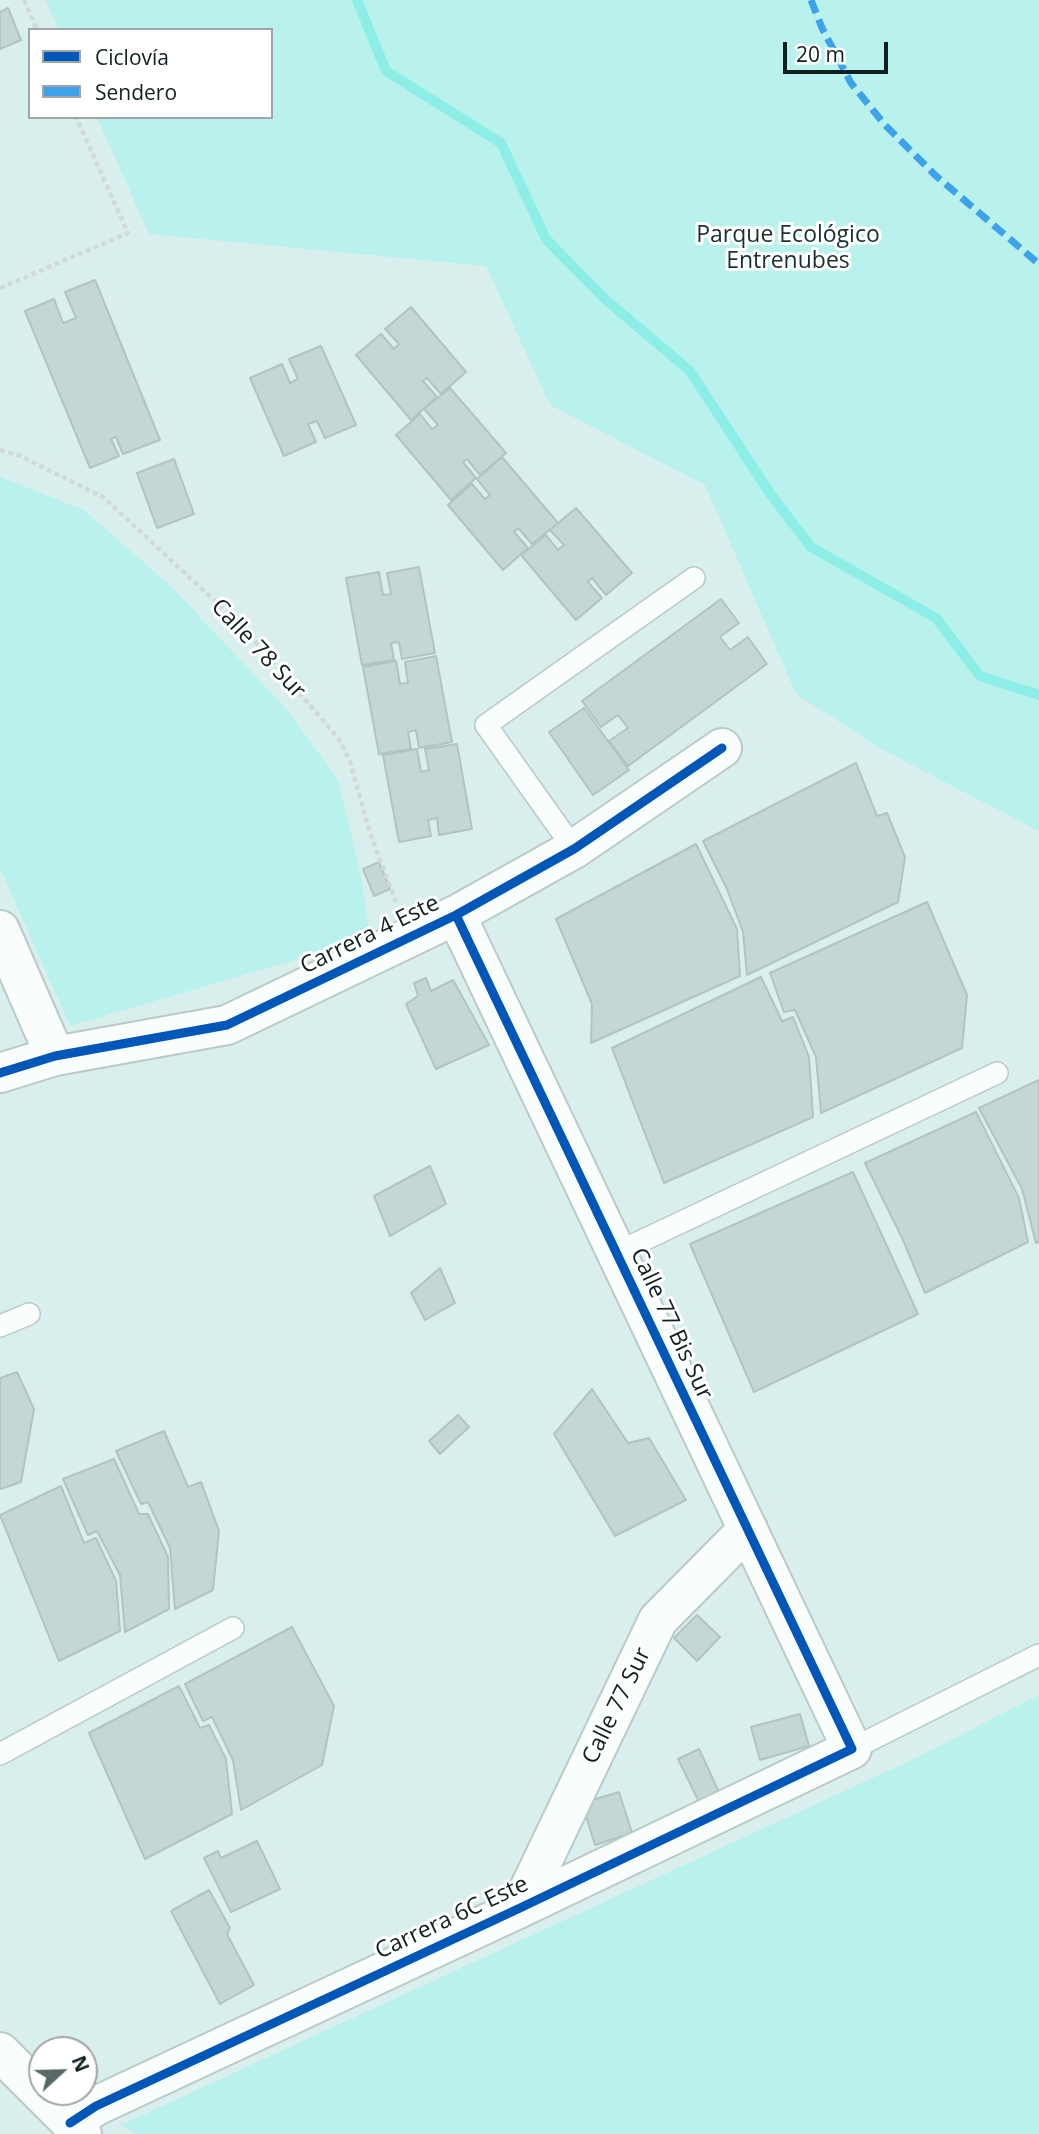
<!DOCTYPE html>
<html>
<head>
<meta charset="utf-8">
<style>
  body { margin:0 }
  #map { position:relative; width:1039px; height:2134px; overflow:hidden; background:#d9efed; font-family:"Open Sans",sans-serif }
  canvas { display:block }
  .legend { position:absolute; left:28px; top:28px; width:245px; height:91px; box-sizing:border-box; background:#fff; border:2px solid #a0a6a5; margin:0; padding:9px 12px; list-style:none; font-size:21px; color:#11201f }
  .legend li { display:flex; align-items:center; gap:14px; height:35px }
  .legend b { width:35px; border:2px solid #a0a6a5 }
  .north { position:absolute; left:28px; top:2036px; width:70px; height:70px; box-sizing:border-box; background:#fff; border:2px solid #a0a6a5; border-radius:50%; rotate:68deg; font-size:19px; font-weight:700; line-height:28px; text-align:center; color:#11201f }
  .north::after { content:''; display:block; margin:auto; width:24px; height:32px; background:#576867; clip-path:polygon(50% 0,100% 100%,50% 72%,0 100%) }
  .scale { position:absolute; left:783px; top:42px; width:105px; height:32px; box-sizing:border-box; border:4px solid #11201f; border-top:0; padding-left:9px; font-size:21px; line-height:24px; white-space:nowrap; color:#11201f; -webkit-text-stroke:5px #fff; paint-order:stroke }
</style>
</head>
<body>
<div id="map">
<canvas width="1039" height="2134"></canvas>
<ul class="legend">
<li><b style="height:9px;background:#0057b8"></b>Ciclovía</li>
<li><b style="height:9px;background:#3da2ea"></b>Sendero</li>
</ul>
<div class="north">N</div>
<div class="scale">20 m</div>
</div>
<script>
const ctx = document.querySelector('canvas').getContext('2d');
ctx.lineJoin = 'round';
function fillPath(path, color) { ctx.fillStyle = color; ctx.fill(path, 'evenodd'); }
const toPath = rows => new Path2D(rows.map(r => 'M' + r).join(''));
function trace(path, color, width, dash) { ctx.strokeStyle = color; ctx.lineWidth = width; ctx.lineCap = dash ? 'butt' : 'round'; ctx.setLineDash(dash || []); ctx.stroke(path); }
function drawText(font, color, halo, rows, align = 'center') {
  ctx.font = font + ' "Open Sans",sans-serif'; ctx.lineWidth = 6; ctx.setLineDash([]); ctx.textBaseline = 'middle'; ctx.strokeStyle = halo; ctx.fillStyle = color; for (const [text, x, y, turn = 0] of rows) {
    ctx.save(); ctx.translate(x, y); ctx.rotate((+turn || 0) * Math.PI / 180); ctx.textAlign = isNaN(turn) ? turn : align; if (halo) ctx.strokeText(text, 0, 0); ctx.fillText(text, 0, 0); ctx.restore();
  }
}
const green = toPath([
  [45,0,1039,0,1039,831,881,749,796,694,705,485,550,405,486,266,149,234,97,117,271,117,271,30,59,30],
  [0,477,84,510,173,588,288,711,338,780,361,875,370,938,70,1026,0,868],
  [1039,1695,1039,2134,136,2134,121,2125,907,1762]
]);
const stream = toPath([
  [357,0,386,71,501,143,546,239,606,300,690,371,771,495,811,547,936,618,980,676,1039,695]
]);
const building = toPath([
  [8,8,21,40,0,49,0,12,8,8],
  [95,280,160,440,123,454,116,437,111,439,119,456,90,468,25,311,54,299,63,323,76,318,65,292,95,280],
  [411,307,466,372,441,394,427,378,423,381,437,397,411,420,356,355,381,334,394,349,399,344,385,329,411,307],
  [321,346,356,425,325,438,317,421,308,424,316,442,284,456,250,378,282,364,290,383,298,379,289,359,321,346],
  [450,388,506,453,480,475,467,459,463,462,476,478,451,500,396,435,420,414,432,429,438,425,424,409,450,388],
  [502,457,558,523,532,544,518,528,514,532,528,548,503,570,448,505,472,484,485,499,490,495,477,479,502,457],
  [174,459,194,514,157,528,137,473,174,459],
  [576,508,632,573,606,595,592,578,588,582,602,598,576,620,521,555,546,535,558,550,564,545,550,530,576,508],
  [419,567,435,653,402,659,399,642,391,643,394,660,362,665,346,578,379,572,383,595,391,594,387,573,419,567],
  [721,599,739,623,720,637,730,650,748,637,767,664,628,766,609,741,628,728,618,715,601,727,582,701,721,599],
  [436,656,452,742,419,748,416,730,408,732,411,749,379,754,363,667,396,661,400,684,408,683,405,662,436,656],
  [584,708,629,770,593,795,549,732,584,708],
  [457,744,472,829,439,835,437,818,428,820,431,836,399,842,383,755,417,749,421,772,429,770,425,749,457,744],
  [856,763,877,816,887,813,905,857,898,902,747,975,743,932,727,889,703,841,856,763],
  [696,844,737,929,740,976,591,1043,592,1004,556,919,696,844],
  [379,862,390,889,374,896,363,869,379,862],
  [927,902,967,995,962,1048,821,1113,816,1057,795,1010,784,1012,770,973,927,902],
  [761,977,782,1021,793,1017,809,1057,813,1117,664,1183,612,1048,761,977],
  [426,978,431,991,453,980,489,1045,436,1069,406,1004,418,996,414,983,426,978],
  [1039,1080,1039,1242,1036,1243,1022,1189,979,1108,1039,1080],
  [976,1112,1019,1198,1028,1242,925,1293,903,1240,865,1163,976,1112],
  [430,1166,446,1204,390,1236,374,1196,430,1166],
  [853,1172,918,1314,754,1392,690,1244,853,1172],
  [440,1268,455,1303,425,1320,411,1293,440,1268],
  [17,1372,34,1409,21,1482,0,1489,0,1378,17,1372],
  [592,1389,628,1443,649,1438,686,1500,615,1536,554,1434,592,1389],
  [458,1415,469,1427,440,1454,429,1441,458,1415],
  [164,1431,188,1487,201,1482,219,1531,213,1590,175,1609,170,1548,148,1502,141,1504,116,1451,164,1431],
  [114,1459,139,1514,148,1514,168,1557,169,1609,125,1632,120,1575,97,1531,88,1535,63,1479,114,1459],
  [61,1486,84,1543,96,1538,116,1581,120,1631,59,1661,0,1515,61,1486],
  [697,1615,720,1637,697,1661,674,1638,697,1615],
  [292,1627,334,1706,322,1765,241,1810,233,1760,212,1717,203,1721,185,1684,292,1627],
  [179,1686,200,1728,209,1725,226,1759,232,1814,145,1859,89,1733,179,1686],
  [800,1714,809,1746,760,1760,751,1727,800,1714],
  [699,1749,719,1792,699,1802,678,1759,699,1749],
  [619,1792,632,1833,595,1845,582,1803,619,1792],
  [257,1841,280,1889,231,1912,204,1858,218,1851,221,1858,257,1841],
  [209,1890,230,1928,227,1934,254,1985,220,2004,171,1911,209,1890]
]);
const path = toPath([
  [24,0,37,30],
  [0,288,128,233,76,117],
  [0,450,18,455,103,497,243,627,339,739,350,761,370,833,396,902]
]);
const service = toPath([
  [574,849,486,725,694,578],
  [616,1253,997,1073],
  [0,1326,29,1314],
  [852,1749,1039,1655],
  [0,1754,233,1628]
]);
const minor = toPath([
  [0,930,55,1056],
  [0,1073,55,1056,227,1025,456,915,574,849,722,748],
  [520,1908,658,1620,748,1529],
  [0,2052,82,2134],
  [70,2123,96,2106,520,1908,852,1749,456,915]
]);
const quiet = toPath([
  [811,0,822,28,851,83,885,125,935,175,1039,264]
]);
const cycleway = toPath([
  [0,1073,55,1056,227,1025,456,915,574,849,722,748],
  [70,2123,96,2106,520,1908,852,1749,456,915]
]);
const parkNames = [
  ["Parque Ecológico",788,235],
  ["Entrenubes",788,261]
];
const streetNames = [
  ["Calle 78 Sur",258,649,47],
  ["Carrera 4 Este",370,935,-26],
  ["Calle 77 Bis Sur",671,1324,65],
  ["Calle 77 Sur",617,1706,-64],
  ["Carrera 6C Este",452,1918,-25]
];
fillPath(green, '#b9f1ed');
trace(stream, '#8dede7', 10);
fillPath(building, '#c5d7d5');
trace(building, '#b2c4c2', 2);
trace(service, '#b9cac9', 24);
trace(minor, '#b9cac9', 42);
trace(path, '#d2d9d9', 4.5, [5, 3.5]);
trace(service, '#f9fdfc', 21);
trace(minor, '#f9fdfc', 38);
trace(quiet, '#3da2ea', 7, [14, 7]);
trace(cycleway, '#0057b8', 9);
drawText('23px', '#19302e', '#fff', parkNames);
drawText('23px', '#11201f', '#fff', streetNames);
</script>
</body>
</html>
